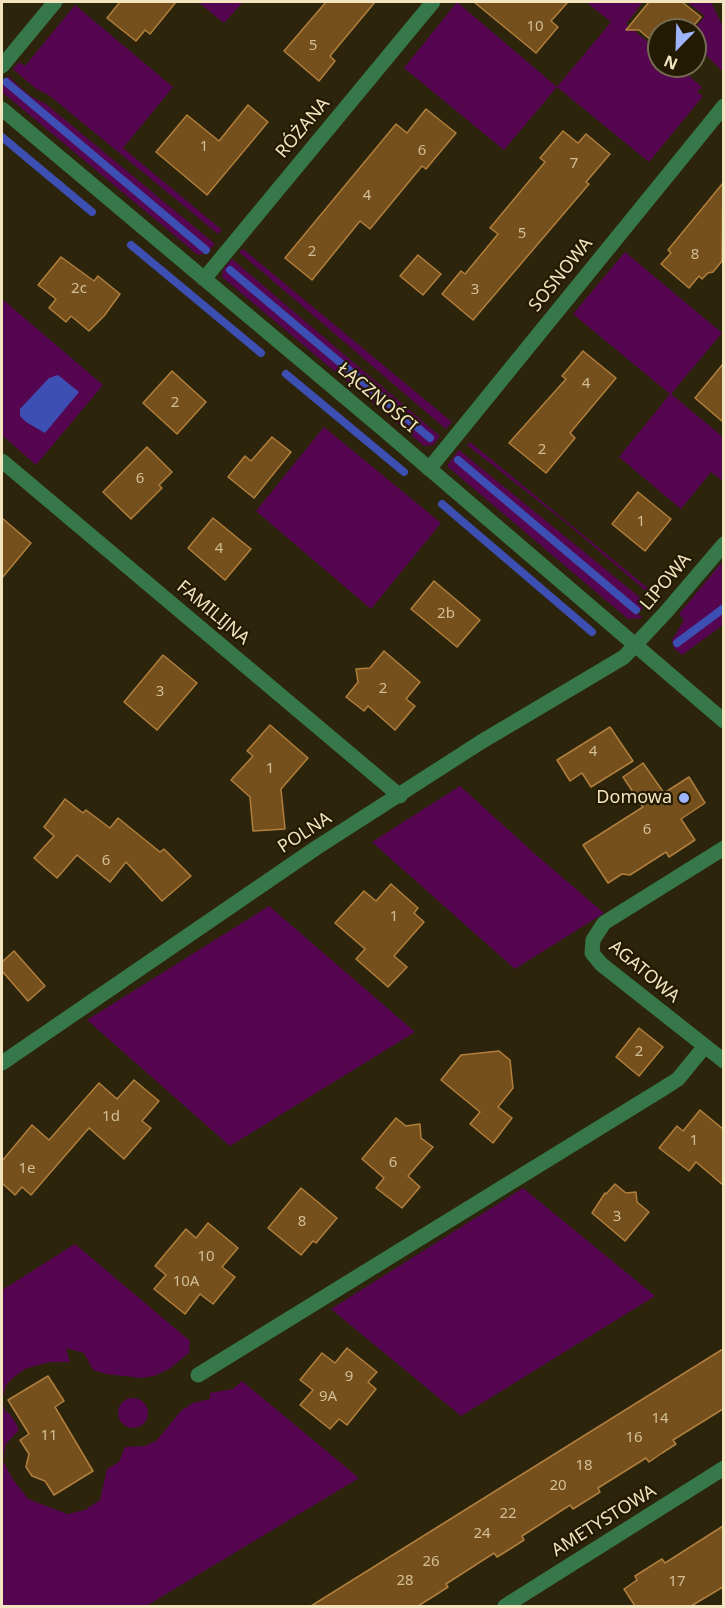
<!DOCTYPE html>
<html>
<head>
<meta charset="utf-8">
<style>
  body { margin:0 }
  #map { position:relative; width:725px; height:1608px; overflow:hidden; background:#2c240b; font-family:"Noto Sans",sans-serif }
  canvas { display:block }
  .frame { position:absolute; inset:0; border:3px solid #f2e4bf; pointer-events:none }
  .north { position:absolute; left:647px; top:18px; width:60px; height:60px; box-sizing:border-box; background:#221a02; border:2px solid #756b4e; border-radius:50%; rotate:203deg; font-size:16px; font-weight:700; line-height:24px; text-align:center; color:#f2e4bf }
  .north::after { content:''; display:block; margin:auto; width:21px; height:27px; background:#9eb4fd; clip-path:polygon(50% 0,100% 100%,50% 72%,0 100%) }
</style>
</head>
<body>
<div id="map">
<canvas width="725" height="1608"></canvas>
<div class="frame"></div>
<div class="north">N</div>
</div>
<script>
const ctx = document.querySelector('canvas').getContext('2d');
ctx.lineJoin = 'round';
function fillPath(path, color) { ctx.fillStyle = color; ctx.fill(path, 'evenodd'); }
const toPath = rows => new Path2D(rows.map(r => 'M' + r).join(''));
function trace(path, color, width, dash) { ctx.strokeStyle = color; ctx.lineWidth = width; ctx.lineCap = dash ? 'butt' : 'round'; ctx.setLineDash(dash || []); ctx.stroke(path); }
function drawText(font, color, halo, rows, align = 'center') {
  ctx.font = font + ' "Noto Sans",sans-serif'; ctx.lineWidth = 4.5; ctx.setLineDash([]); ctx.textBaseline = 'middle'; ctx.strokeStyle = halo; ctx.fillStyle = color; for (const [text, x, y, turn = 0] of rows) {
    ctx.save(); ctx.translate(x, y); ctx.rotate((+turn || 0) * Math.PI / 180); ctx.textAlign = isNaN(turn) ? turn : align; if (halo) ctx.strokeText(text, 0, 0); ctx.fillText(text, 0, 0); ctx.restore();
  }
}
const green = toPath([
  [198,2,243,2,224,23],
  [457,2,557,87,611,22,586,2,643,2,626,24,659,51,659,66,677,66,702,87,697,92,703,96,649,162,557,87,504,150,404,68],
  [687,2,711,2,723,27,723,72,695,44,693,30,705,16],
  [75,5,173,87,123,148,222,230,218,234,50,96,35,88,13,69,19,62,25,66],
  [8,76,30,96,46,104,215,244,207,253,198,255,2,92,2,82],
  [243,249,452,422,446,429,239,252],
  [625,252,722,333,671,394,723,437,723,481,711,472,681,509,619,457,670,394,573,314],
  [232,259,440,436,433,445,424,446,222,277,223,270],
  [2,299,103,385,36,465,2,435],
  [324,427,441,523,371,609,256,511],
  [470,442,655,594,653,597,565,522,467,445],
  [459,450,648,604,637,613,643,618,628,619,447,466],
  [723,561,723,625,682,655,674,648,672,640,684,620,679,614],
  [460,786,535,854,604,913,515,969,372,842],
  [269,906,415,1032,230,1146,87,1020],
  [523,1188,655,1296,461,1416,331,1309],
  [75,1244,190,1341,189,1353,169,1369,154,1376,142,1378,106,1374,93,1370,84,1353,66,1348,70,1362,49,1362,25,1369,14,1377,6,1385,2,1401,5,1411,10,1414,18,1427,18,1431,5,1445,3,1461,12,1478,28,1499,67,1514,85,1510,100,1500,107,1469,119,1462,125,1447,145,1446,156,1441,181,1411,193,1403,210,1399,210,1393,233,1389,242,1381,359,1478,146,1606,2,1606,2,1290],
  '118 1413a15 15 0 1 1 30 0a15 15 0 1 1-30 0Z'
]);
const water = toPath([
  [58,375,79,392,45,433,26,422,20,416,20,409,49,378]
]);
const stream = toPath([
  [6,82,206,250],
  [2,137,92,212],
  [131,245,261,353],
  [230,270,430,438],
  [286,374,404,472],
  [458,460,636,610],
  [442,504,592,632],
  [677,643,724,608]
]);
const building = toPath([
  [120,2,176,2,150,34,145,30,136,41,107,18,120,2],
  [326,2,375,2,330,56,335,61,319,81,284,51,326,2],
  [474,2,568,2,551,21,558,27,536,53,474,2],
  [649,2,682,2,701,17,690,30,659,30,659,47,639,30,626,30,649,2],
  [248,105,268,122,207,195,156,152,187,115,219,141,248,105],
  [426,109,456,133,426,169,422,166,370,229,360,221,312,280,285,258,396,124,407,133,426,109],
  [563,131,578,143,586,134,610,154,586,182,589,184,473,320,442,294,461,271,465,274,498,234,490,228,545,162,540,158,563,131],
  [723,183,722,261,713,272,708,273,702,279,699,276,689,288,661,264,671,253,668,250,723,183],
  [418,255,441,274,423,295,400,276,418,255],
  [61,257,94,281,98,276,120,294,104,316,89,331,71,316,66,322,49,308,56,299,38,285,61,257],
  [583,351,616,378,570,433,575,438,546,473,509,443,566,379,562,376,583,351],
  [723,364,723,422,695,398,723,364],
  [172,371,206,402,177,434,143,403,172,371],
  [272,437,291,452,254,498,228,477,245,456,251,461,272,437],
  [147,447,172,472,159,485,162,488,131,519,103,492,147,447],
  [638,492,671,519,645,551,612,524,638,492],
  [2,518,31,543,2,578,2,518],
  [213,518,251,549,225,580,188,548,213,518],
  [434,581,480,620,457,647,411,609,434,581],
  [384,651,420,682,406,699,415,706,395,730,368,706,364,711,346,697,358,682,356,669,370,668,384,651],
  [163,655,197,683,157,730,124,702,163,655],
  [270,725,308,758,281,789,285,829,253,831,250,797,231,780,253,756,247,751,270,725],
  [610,727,633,761,591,787,582,773,570,781,557,760,610,727],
  [643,763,664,793,689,777,705,803,681,819,695,840,669,857,666,852,630,875,622,874,608,883,583,845,643,807,623,777,643,763],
  [65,799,83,813,86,810,110,828,118,818,160,852,164,849,191,876,162,901,126,862,110,882,77,855,57,878,34,858,54,836,44,827,65,799],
  [391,884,418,908,414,913,424,922,394,956,407,967,388,987,356,959,365,949,335,923,364,891,376,901,391,884],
  [14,951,45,986,28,1001,2,971,2,962,14,951],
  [639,1028,663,1047,639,1076,616,1057,639,1028],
  [499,1051,510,1060,513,1088,498,1107,512,1118,493,1143,470,1124,480,1112,441,1080,461,1055,499,1051],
  [134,1080,159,1101,142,1121,151,1128,124,1159,89,1128,31,1195,22,1187,15,1195,2,1183,2,1161,32,1125,49,1140,99,1083,117,1099,134,1080],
  [700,1110,723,1129,723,1185,696,1162,689,1171,659,1148,677,1126,683,1131,700,1110],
  [396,1118,406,1126,420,1124,421,1138,433,1147,408,1176,420,1187,402,1208,376,1188,384,1178,362,1159,396,1118],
  [615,1184,626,1193,636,1192,637,1202,649,1212,625,1241,592,1213,605,1193,606,1194,615,1184],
  [301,1188,337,1218,316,1243,313,1241,301,1255,268,1228,301,1188],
  [208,1223,238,1248,222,1267,235,1277,213,1304,200,1294,185,1314,154,1289,166,1275,155,1266,186,1229,196,1238,208,1223],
  [347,1348,377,1372,368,1382,376,1389,347,1425,339,1419,330,1429,300,1405,313,1390,300,1380,322,1353,335,1363,347,1348],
  [723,1349,723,1409,673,1440,676,1444,662,1453,649,1462,646,1458,598,1488,600,1492,573,1509,570,1505,522,1536,524,1540,510,1549,497,1557,494,1553,446,1584,448,1587,434,1596,418,1606,311,1606,723,1349],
  [48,1376,64,1401,55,1407,93,1471,54,1495,45,1481,32,1476,26,1467,29,1454,20,1440,29,1434,8,1400,48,1376],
  [723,1526,723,1587,691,1606,635,1606,624,1589,637,1580,635,1576,662,1559,665,1563,723,1526]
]);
const minor = toPath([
  [2,66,55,2],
  [2,109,383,429,724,721],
  [204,279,433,2],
  [2,461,400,796],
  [429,469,724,106],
  [724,848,604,923,593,940,592,953,601,964,724,1061],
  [2,1063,316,848,481,742,624,657,666,612,724,544],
  [198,1375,664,1088,678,1079,705,1046],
  [505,1606,724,1468]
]);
const markers = [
  [684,798,6,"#9eb4fd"]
];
const numberNames = [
  ["10",535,27],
  ["5",313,46],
  ["1",204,147],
  ["6",422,151],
  ["7",574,164],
  ["4",367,196],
  ["5",522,234],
  ["2",312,252],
  ["8",695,255],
  ["2c",79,289],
  ["3",475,290],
  ["4",586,384],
  ["2",175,403],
  ["2",542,450],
  ["6",140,479],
  ["1",641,522],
  ["4",219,549],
  ["2b",446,614],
  ["2",383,689],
  ["3",160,692],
  ["4",593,752],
  ["1",270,769],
  ["6",647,830],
  ["6",106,861],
  ["1",394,917],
  ["2",639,1052],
  ["1d",111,1117],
  ["1",694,1141],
  ["6",393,1163],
  ["1e",27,1169],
  ["3",617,1217],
  ["8",302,1222],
  ["10",206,1257],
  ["10A",186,1282],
  ["9",349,1377],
  ["9A",328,1397],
  ["14",660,1419],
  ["11",49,1436],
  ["16",634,1438],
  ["18",584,1466],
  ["20",558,1486],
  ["22",508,1514],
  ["24",482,1534],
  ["26",431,1562],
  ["28",405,1581],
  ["17",677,1582]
];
const streetNames = [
  ["RÓŻANA",303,128,-50],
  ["SOSNOWA",561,275,-51],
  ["ŁĄCZNOŚCI",377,398,40],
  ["LIPOWA",666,582,-50],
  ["FAMILIJNA",213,613,40],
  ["POLNA",305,833,-33],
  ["AGATOWA",644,972,40],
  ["AMETYSTOWA",604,1521,-32]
];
const poiNames = [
  ["Domowa",672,798]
];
fillPath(green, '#560651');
fillPath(water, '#3d4fb2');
trace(stream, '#3d4fb2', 8);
fillPath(building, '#75501d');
trace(building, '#b17f3d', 1.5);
trace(minor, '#37784b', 15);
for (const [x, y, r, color] of markers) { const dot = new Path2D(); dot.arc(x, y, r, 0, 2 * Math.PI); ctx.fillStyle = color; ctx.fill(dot); trace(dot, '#221a02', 2); }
drawText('15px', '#d3bf96', null, numberNames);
drawText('18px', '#f2e4bf', '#221a02', streetNames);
drawText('18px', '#f2e4bf', '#221a02', poiNames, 'right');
</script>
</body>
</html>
